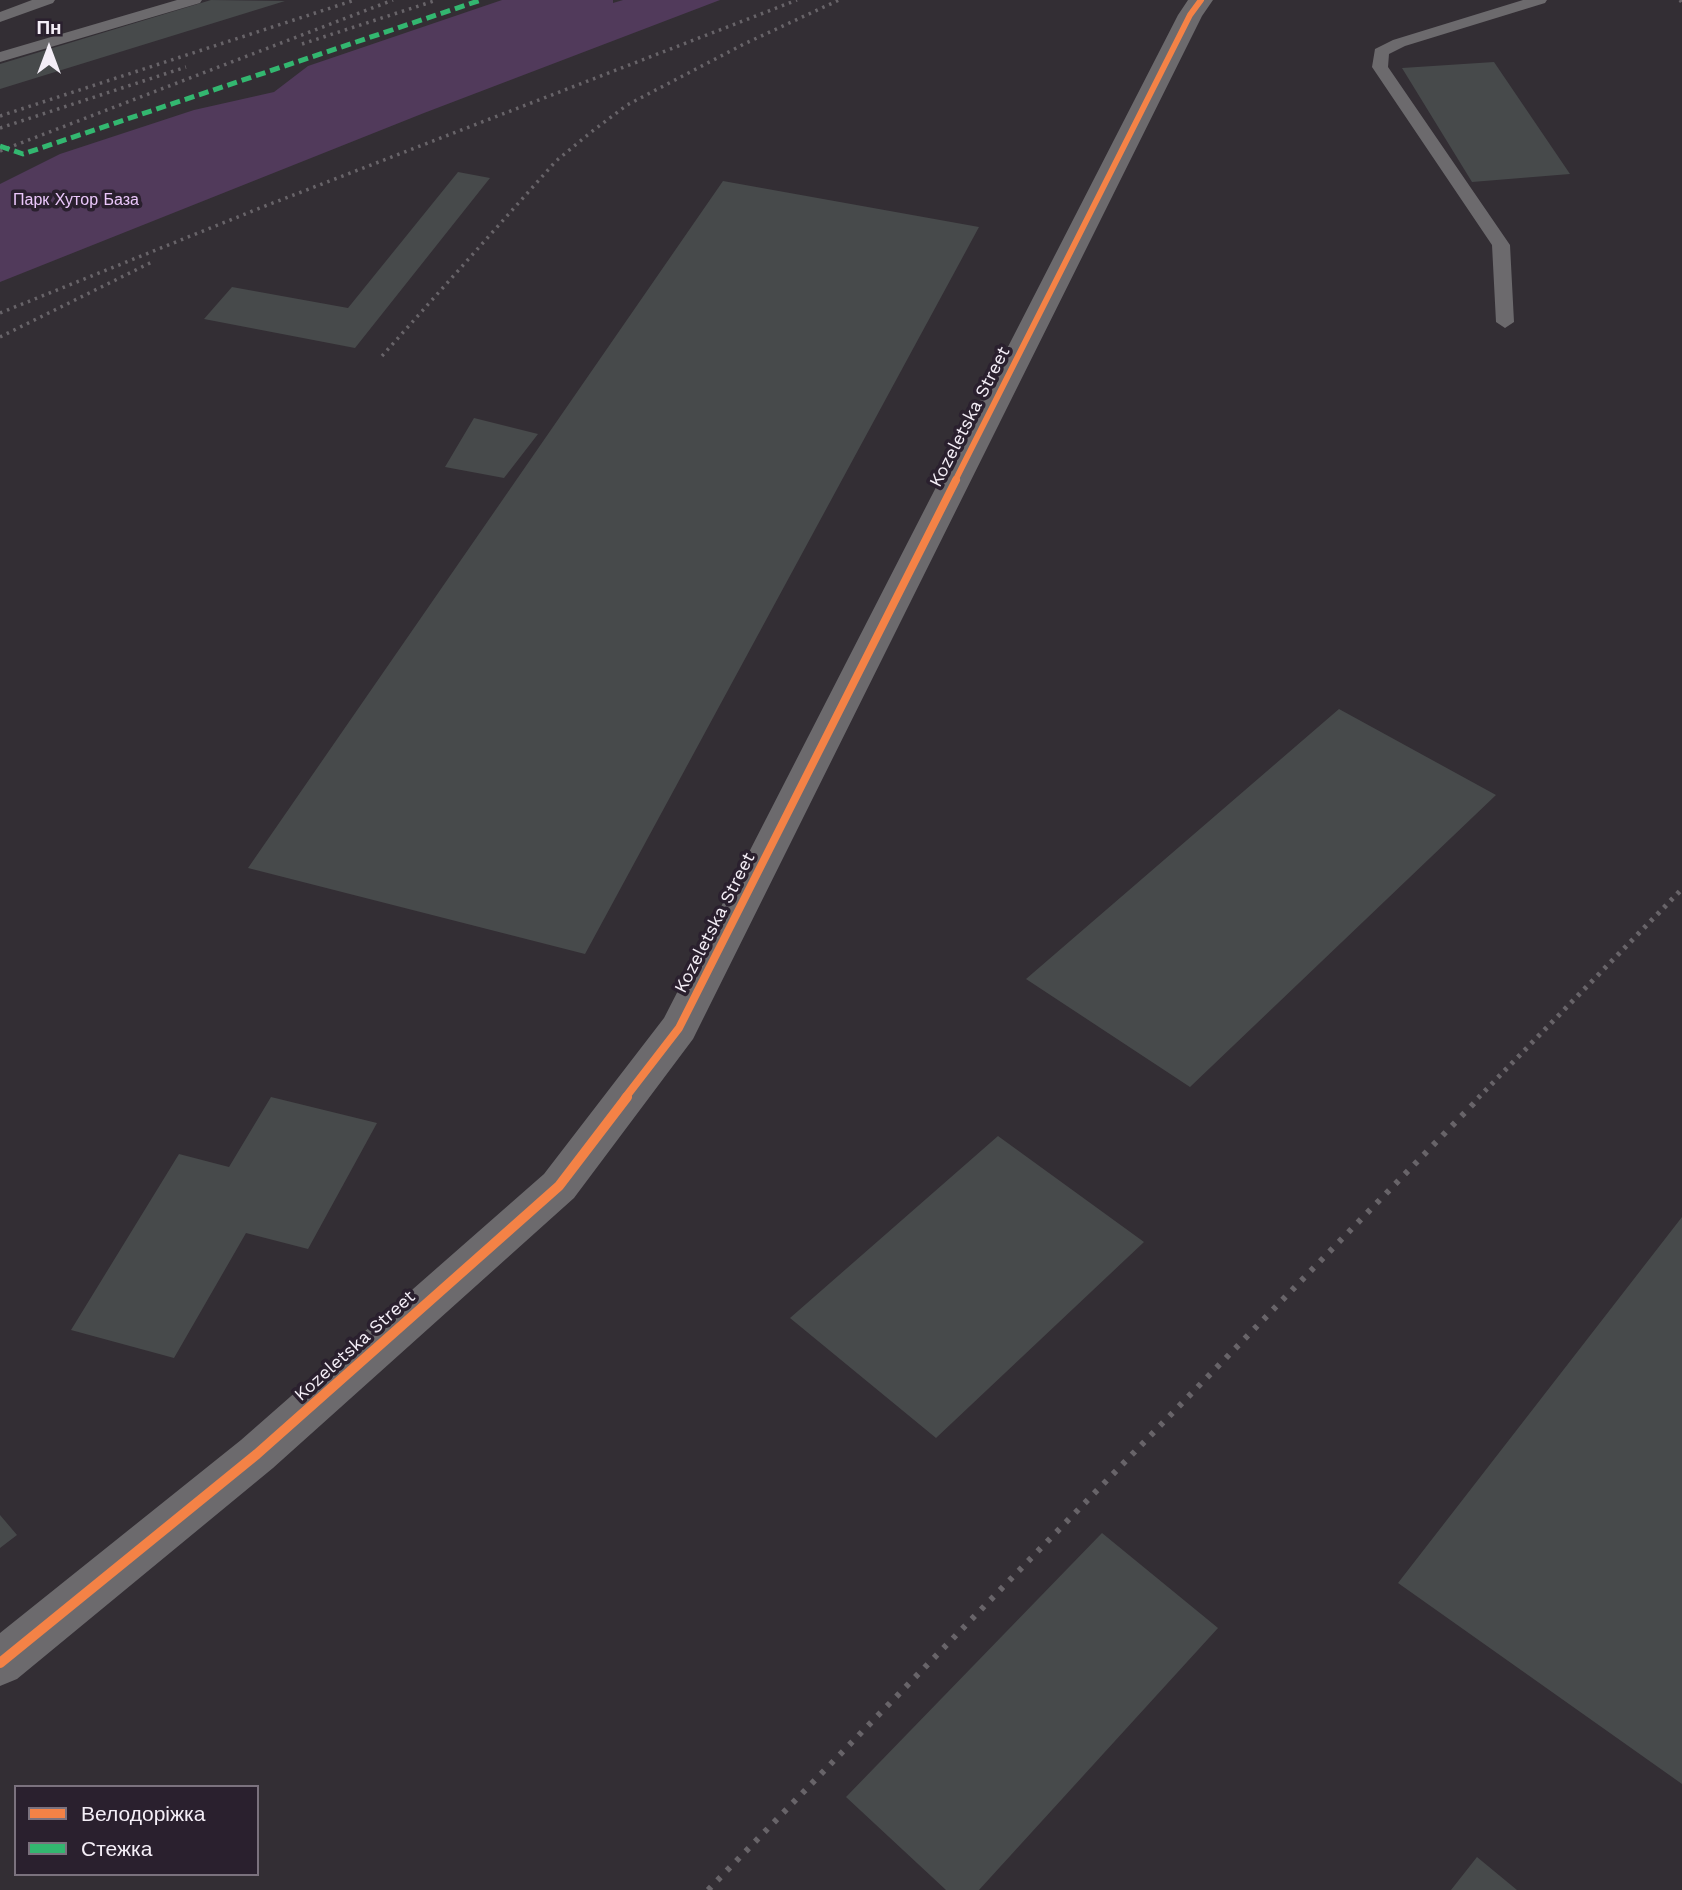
<!DOCTYPE html>
<html>
<head>
<meta charset="utf-8">
<style>
  body { margin:0 }
  #map { position:relative; width:1682px; height:1890px; overflow:hidden; background:#332e34; font-family:"Work Sans",sans-serif }
  canvas { display:block }
  .legend { position:absolute; left:14px; top:1785px; width:245px; height:91px; box-sizing:border-box; background:#2a202e; border:2px solid #7b727e; margin:0; padding:9px 12px; list-style:none; font-size:21px; color:#f4eef7 }
  .legend li { display:flex; align-items:center; gap:14px; height:35px }
  .legend b { width:35px; border:2px solid #7b727e }
  .north { position:absolute; left:14px; top:14px; width:70px; height:70px; -webkit-text-stroke:5px #2a202e; paint-order:stroke; rotate:0deg; font-size:19px; font-weight:700; line-height:28px; text-align:center; color:#f4eef7 }
  .north::after { content:''; display:block; margin:auto; width:24px; height:32px; background:#f4eef7; clip-path:polygon(50% 0,100% 100%,50% 72%,0 100%) }
</style>
</head>
<body>
<div id="map">
<canvas width="1682" height="1890"></canvas>
<ul class="legend">
<li><b style="height:9px;background:#f48246"></b>Велодоріжка</li>
<li><b style="height:9px;background:#33b770"></b>Стежка</li>
</ul>
<div class="north">Пн</div>
</div>
<script>
const ctx = document.querySelector('canvas').getContext('2d');
ctx.lineJoin = 'round';
function fillPath(path, color) { ctx.fillStyle = color; ctx.fill(path, 'evenodd'); }
const toPath = rows => new Path2D(rows.map(r => 'M' + r).join(''));
function trace(path, color, width, dash) { ctx.strokeStyle = color; ctx.lineWidth = width; ctx.lineCap = dash ? 'butt' : 'round'; ctx.setLineDash(dash || []); ctx.stroke(path); }
function drawText(font, color, halo, rows, align = 'center') {
  ctx.font = font + ' "Work Sans",sans-serif'; ctx.lineWidth = 7; ctx.setLineDash([]); ctx.textBaseline = 'middle'; ctx.strokeStyle = halo; ctx.fillStyle = color; for (const [text, x, y, turn = 0] of rows) {
    ctx.save(); ctx.translate(x, y); ctx.rotate((+turn || 0) * Math.PI / 180); ctx.textAlign = isNaN(turn) ? turn : align; if (halo) ctx.strokeText(text, 0, 0); ctx.fillText(text, 0, 0); ctx.restore();
  }
}
const green = toPath([
  [502,0,613,0,613,3,623,0,720,0,424,113,0,282,0,184,60,154,194,110,274,92,308,66]
]);
const building = toPath([
  [211,0,285,1,0,89,0,64],
  [1494,62,1570,174,1472,182,1402,68],
  [458,172,490,178,355,348,204,319,232,287,348,308],
  [723,181,979,227,585,954,248,868],
  [474,418,538,434,504,478,445,467],
  [1339,709,1496,795,1190,1087,1026,979],
  [271,1097,377,1123,308,1249,246,1233,174,1358,71,1330,179,1154,229,1167],
  [998,1136,1144,1242,936,1438,790,1318],
  [1682,1217,1682,1784,1398,1583],
  [0,1515,17,1535,0,1548],
  [1102,1533,1218,1628,979,1890,946,1890,846,1797],
  [1477,1857,1517,1890,1451,1890]
]);
const service = toPath([
  [32,0,55,0,53,3,0,22,0,12,32,0],
  [177,0,202,0,200,3,0,62,0,52,177,0],
  [1523,0,1547,0,1545,3,1405,46,1389,54,1388,67,1510,245,1514,322,1505,328,1496,322,1492,245,1372,67,1375,49,1393,40,1523,0]
]);
const minor = toPath([
  [1188,0,1213,0,1202,16,693,1039,574,1198,273,1468,17,1679,0,1686,0,1633,241,1440,544,1174,664,1018,1178,15,1188,0]
]);
const railFar2 = toPath([
  [1680,0,1682,3],
  [302,44,437,0],
  [0,116,355,0],
  [0,128,186,67],
  [0,151,393,0],
  [0,313,260,208,797,0],
  [0,337,154,261],
  [382,356,556,161,590,133,627,105,744,44,839,0]
]);
const railFar1 = toPath([
  [1478,1098,1682,889]
]);
const rail = toPath([
  [708,1890,1480,1097]
]);
const quiet = toPath([
  [0,146,23,154,481,0]
]);
const cyclewayFar2 = toPath([
  [955,481,1190,15,1201,0]
]);
const cyclewayFar1 = toPath([
  [625,1098,679,1028,956,480]
]);
const cycleway = toPath([
  [0,1663,257,1454,559,1186,627,1097]
]);
const farParknames = [
  ["Парк Хутор База",76,200]
];
const streetNames = [
  ["Kozeletska Street",970,417,-63],
  ["Kozeletska Street",715,923,-63],
  ["Kozeletska Street",355,1346,-42]
];
fillPath(green, '#513a5b');
fillPath(building, '#474a4b');
fillPath(service, '#6c6a6d');
fillPath(minor, '#6c6a6d');
trace(railFar2, '#686469', 3.5, [2.5, 5]);
trace(railFar1, '#686469', 5, [3.5, 6]);
trace(rail, '#686469', 6, [4.5, 9]);
trace(quiet, '#33b770', 5, [10, 5]);
trace(cyclewayFar2, '#f48246', 6);
trace(cyclewayFar1, '#f48246', 8);
trace(cycleway, '#f48246', 10);
drawText('16px', '#ebc7fb', '#2a202e', farParknames);
drawText('18px', '#f4eef7', '#2a202e', streetNames);
</script>
</body>
</html>
